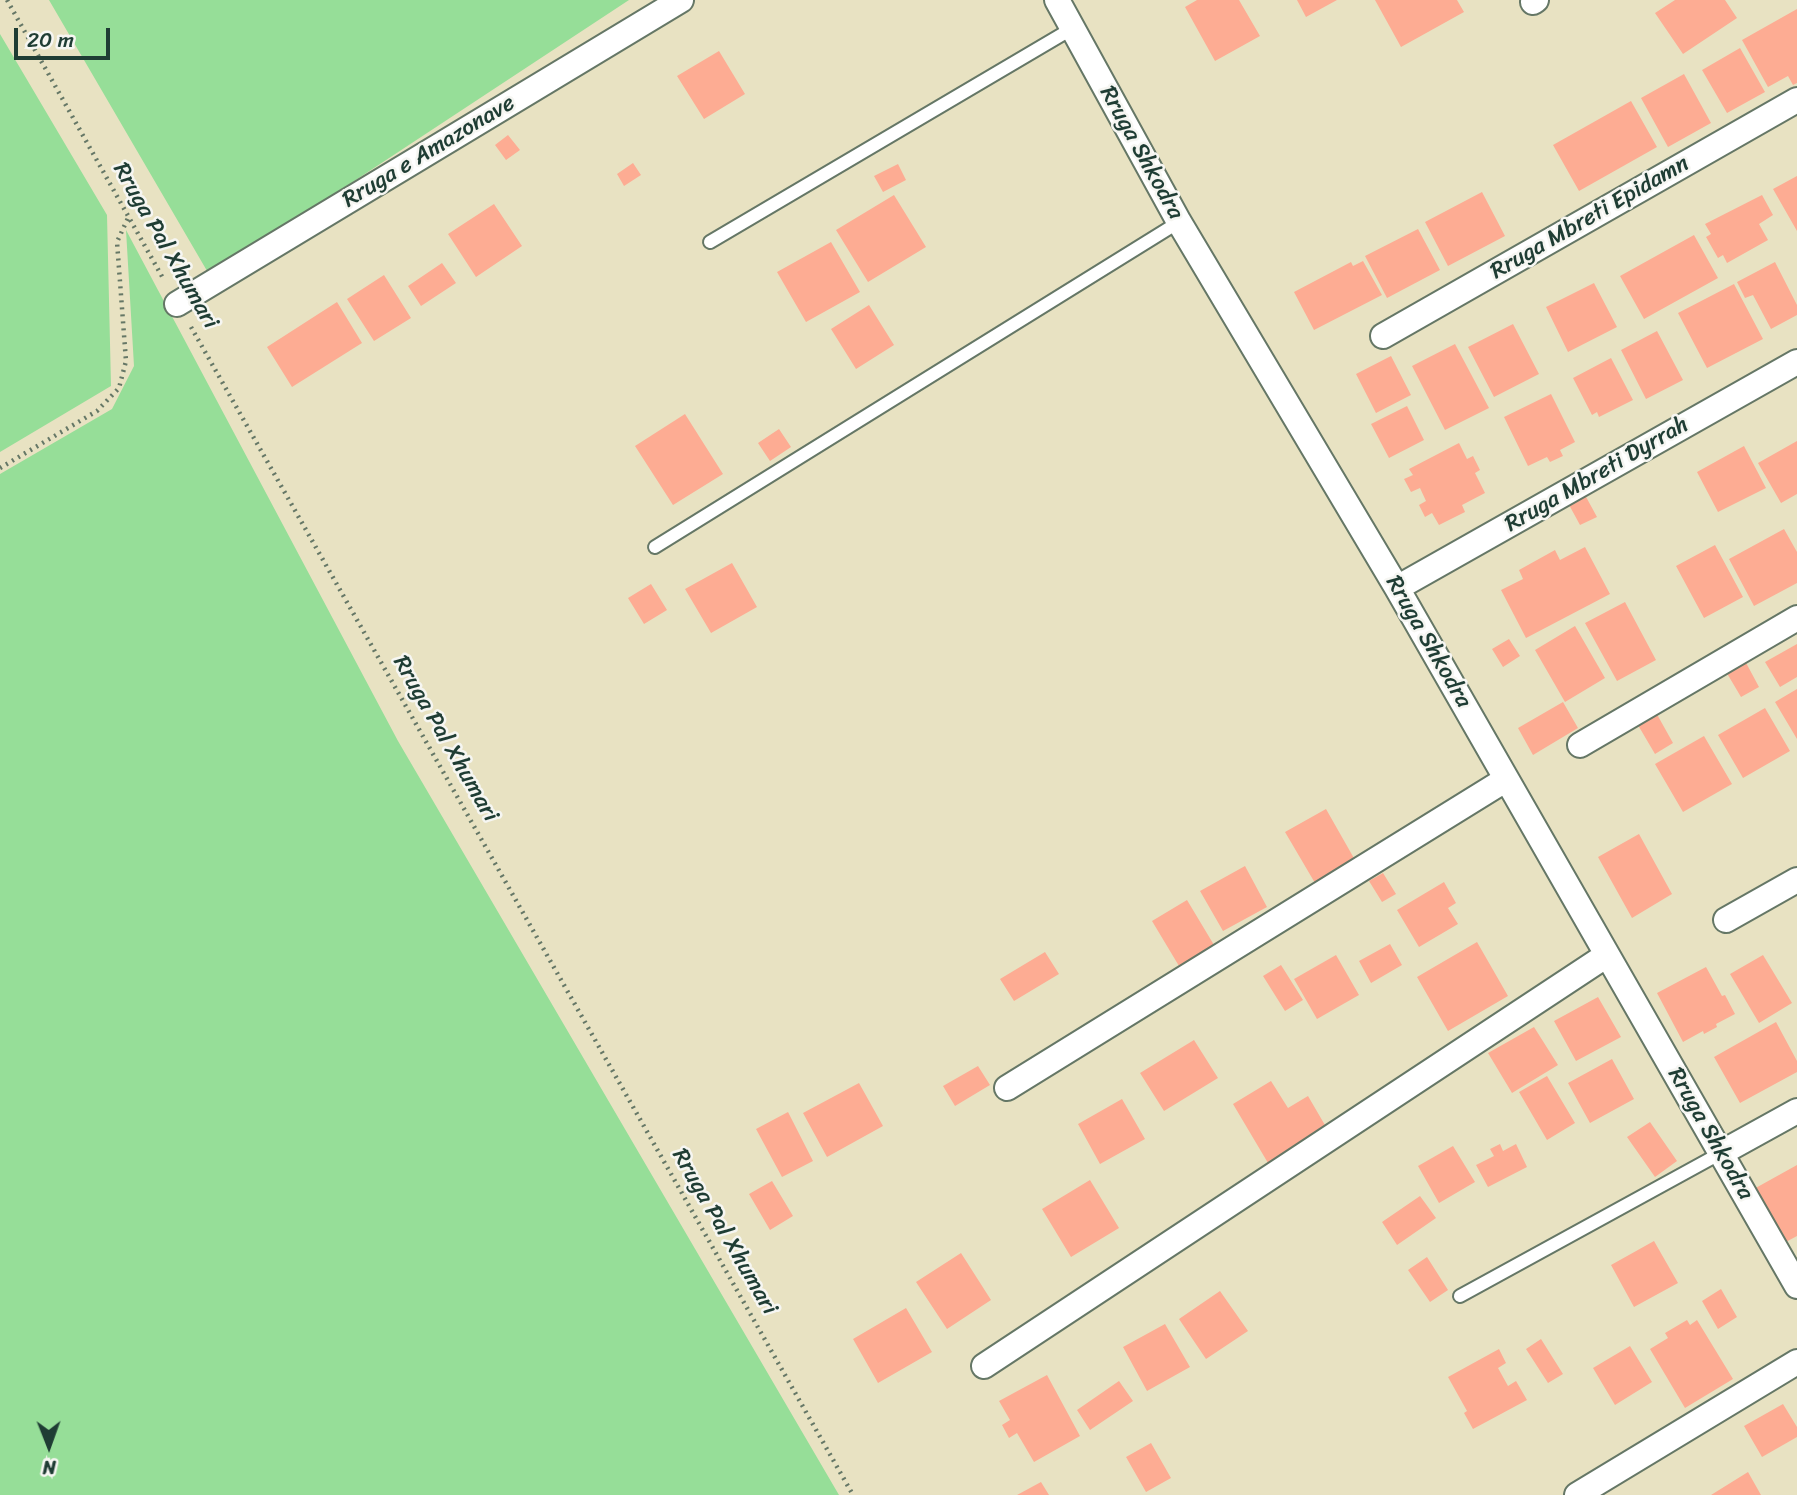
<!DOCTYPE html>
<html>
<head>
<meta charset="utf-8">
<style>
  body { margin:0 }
  #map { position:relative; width:1797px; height:1495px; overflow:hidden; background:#e8e2c2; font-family:Sriracha,sans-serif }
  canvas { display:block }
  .north { position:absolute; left:14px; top:1411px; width:70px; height:70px; -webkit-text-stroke:5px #f6f6f2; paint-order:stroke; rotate:179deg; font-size:19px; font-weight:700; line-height:28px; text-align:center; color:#1f3d34 }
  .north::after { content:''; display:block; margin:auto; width:24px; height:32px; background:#1f3d34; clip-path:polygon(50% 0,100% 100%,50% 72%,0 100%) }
  .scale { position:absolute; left:14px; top:28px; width:96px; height:32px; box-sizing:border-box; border:4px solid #1f3d34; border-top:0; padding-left:9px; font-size:21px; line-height:24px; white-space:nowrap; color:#1f3d34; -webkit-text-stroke:5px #f6f6f2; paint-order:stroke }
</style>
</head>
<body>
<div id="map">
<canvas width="1797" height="1495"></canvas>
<div class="north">N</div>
<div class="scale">20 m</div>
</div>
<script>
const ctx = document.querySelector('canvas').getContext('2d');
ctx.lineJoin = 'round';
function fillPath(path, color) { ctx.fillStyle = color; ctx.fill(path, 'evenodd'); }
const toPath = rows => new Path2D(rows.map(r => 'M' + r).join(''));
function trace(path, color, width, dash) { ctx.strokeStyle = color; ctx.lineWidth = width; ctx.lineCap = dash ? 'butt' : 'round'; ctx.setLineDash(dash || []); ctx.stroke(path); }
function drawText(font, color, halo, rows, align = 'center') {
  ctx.font = font + ' Sriracha,sans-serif'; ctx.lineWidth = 5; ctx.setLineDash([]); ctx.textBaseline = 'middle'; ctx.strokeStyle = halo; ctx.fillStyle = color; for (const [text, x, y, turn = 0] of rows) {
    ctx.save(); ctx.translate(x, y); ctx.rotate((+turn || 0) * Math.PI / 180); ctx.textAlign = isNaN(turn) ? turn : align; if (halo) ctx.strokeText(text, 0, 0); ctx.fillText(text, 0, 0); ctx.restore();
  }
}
const green = toPath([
  [49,0,629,0,210,276],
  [0,34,107,215,111,386,0,452],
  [126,230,398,741,839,1495,0,1495,0,474,112,409,134,366]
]);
const building = toPath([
  [1197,0,1239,0,1260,36,1215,61,1185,7],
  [1297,0,1337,0,1306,17],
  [1375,0,1457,0,1464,12,1401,47],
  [1675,0,1725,0,1737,18,1683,54,1655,13],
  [1797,9,1797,83,1793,85,1788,76,1768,87,1742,40],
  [1740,48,1765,92,1727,113,1702,70],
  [719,51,745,94,704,119,677,76],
  [1684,74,1711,123,1668,147,1641,98],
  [1631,101,1657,147,1579,191,1553,145],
  [508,135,520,150,506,160,495,145],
  [633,163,641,175,624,186,617,174],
  [898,164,906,180,883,192,874,176],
  [1797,176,1797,231,1773,189],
  [1482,192,1505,236,1448,266,1425,222],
  [894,195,926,247,868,282,836,230],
  [1762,195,1773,215,1759,224,1768,240,1727,263,1723,255,1718,258,1706,237,1711,234,1705,224],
  [494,204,522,246,476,277,448,234],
  [1418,229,1440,270,1387,298,1365,256],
  [1694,235,1718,278,1644,319,1620,276],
  [831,242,860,292,806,322,777,272],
  [1363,261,1382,295,1314,330,1294,292,1351,262,1353,266],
  [1775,262,1797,305,1797,315,1771,329,1753,295,1745,298,1737,282],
  [442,263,456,283,421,306,408,286],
  [384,275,411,318,374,341,347,299],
  [1594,283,1617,327,1568,352,1546,307],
  [1734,284,1763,339,1707,368,1678,313],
  [337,302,362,343,292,387,267,347],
  [869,305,894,345,856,369,831,329],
  [1513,324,1539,374,1494,397,1468,347],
  [1657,331,1683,380,1646,399,1621,350],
  [1455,344,1489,408,1445,430,1412,366],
  [1391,356,1411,395,1376,413,1356,374],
  [1611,358,1633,400,1599,417,1597,412,1592,415,1573,378],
  [1551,394,1575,442,1560,450,1563,456,1550,462,1547,457,1528,466,1504,417],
  [1407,406,1424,440,1389,458,1371,424],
  [685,414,723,474,673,505,635,446],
  [779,429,791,447,770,461,758,443],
  [1797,441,1797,494,1781,503,1758,463],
  [1459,443,1467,459,1473,456,1480,470,1475,473,1485,493,1462,505,1465,512,1439,525,1432,513,1425,517,1419,505,1426,501,1420,488,1411,492,1404,479,1413,475,1409,469],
  [1744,446,1766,488,1718,512,1697,472],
  [1585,495,1597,517,1580,525,1568,503],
  [1784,529,1797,552,1797,583,1754,606,1729,559],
  [1715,545,1743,597,1704,618,1676,566],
  [1585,547,1610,594,1526,638,1501,590,1523,579,1519,570,1555,550,1560,560],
  [732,563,757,607,711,633,685,589],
  [651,584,667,610,644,624,628,598],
  [1625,602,1656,660,1617,681,1585,623],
  [1575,626,1605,678,1565,702,1535,650],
  [1509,639,1520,656,1503,667,1492,649],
  [1797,644,1797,677,1780,687,1765,662],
  [1744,659,1759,687,1741,697,1725,670],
  [1797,689,1797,739,1775,702],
  [1563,702,1578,728,1533,755,1518,728],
  [1765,708,1790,751,1743,778,1718,735],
  [1654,709,1673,743,1655,754,1635,720],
  [1704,736,1732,784,1683,812,1655,764],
  [1326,809,1355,860,1315,883,1285,832],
  [1639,834,1672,894,1632,918,1598,857],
  [1245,866,1267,907,1223,931,1200,891],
  [1383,873,1396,894,1382,902,1369,881],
  [1444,882,1456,903,1448,908,1458,924,1419,947,1397,910],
  [1187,900,1214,945,1179,966,1152,921],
  [1477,942,1508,996,1448,1031,1417,977],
  [1390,944,1402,965,1371,983,1359,961],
  [1045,952,1059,974,1014,1001,1000,979],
  [1336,955,1359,995,1317,1019,1294,979],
  [1763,955,1792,1003,1759,1023,1730,974],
  [1281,965,1303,1000,1285,1011,1263,976],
  [1706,967,1722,996,1725,995,1735,1014,1716,1024,1717,1027,1704,1034,1703,1031,1683,1042,1657,993],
  [1598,997,1621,1037,1576,1061,1554,1021],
  [1776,1022,1797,1061,1797,1072,1740,1103,1714,1057],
  [1534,1027,1558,1065,1512,1093,1488,1053],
  [1194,1040,1218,1078,1164,1111,1140,1073],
  [1612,1059,1634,1099,1590,1123,1568,1083],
  [978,1066,990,1085,955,1106,943,1086],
  [1547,1076,1575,1123,1547,1140,1519,1092],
  [1271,1081,1288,1108,1308,1096,1329,1132,1312,1137,1268,1163,1233,1104],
  [859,1083,883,1126,827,1157,803,1113],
  [1122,1099,1145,1139,1100,1164,1078,1124],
  [788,1112,813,1161,782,1177,756,1129],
  [1650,1122,1677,1161,1655,1177,1627,1137],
  [1500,1144,1503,1151,1516,1144,1527,1167,1488,1187,1476,1165,1494,1156,1490,1149],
  [1453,1146,1475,1182,1439,1203,1418,1166],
  [1797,1165,1797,1236,1782,1244,1752,1190],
  [1090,1180,1119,1228,1071,1257,1042,1209],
  [772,1181,793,1216,770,1230,749,1194],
  [1420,1196,1436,1218,1397,1245,1382,1222],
  [1654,1241,1678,1283,1634,1307,1611,1265],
  [961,1253,991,1300,947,1329,916,1282],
  [1427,1257,1448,1290,1430,1302,1408,1270],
  [1721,1289,1737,1317,1718,1329,1702,1301],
  [1220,1291,1248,1331,1206,1359,1179,1319],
  [906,1308,932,1352,878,1383,853,1339],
  [1687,1320,1690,1325,1697,1320,1733,1379,1685,1408,1650,1349,1668,1338,1665,1333],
  [1165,1324,1190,1367,1147,1391,1123,1347],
  [1541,1339,1563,1374,1548,1383,1526,1349],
  [1630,1346,1652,1382,1615,1405,1593,1368],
  [1499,1349,1506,1363,1498,1368,1508,1386,1516,1381,1527,1400,1473,1429,1464,1413,1467,1411,1448,1377],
  [1047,1375,1080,1436,1034,1462,1017,1433,1009,1438,1002,1425,1010,1420,999,1401],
  [1119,1381,1133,1401,1090,1430,1077,1410],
  [1783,1404,1797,1427,1797,1437,1762,1457,1744,1426],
  [1151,1443,1171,1478,1146,1492,1126,1457],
  [1748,1472,1761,1495,1711,1495],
  [1041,1482,1049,1495,1017,1495]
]);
const path = toPath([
  [7,0,164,280],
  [191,327,853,1495],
  [0,468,97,411,119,388,126,361,117,242,128,218]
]);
const lane = toPath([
  [710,242,1073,28],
  [655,547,1179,222],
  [1460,1296,1721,1153]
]);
const street = toPath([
  [1057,0,1179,222,1397,588,1797,1286],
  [1533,2,1536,0],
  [177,304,681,0],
  [1383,336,1797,100],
  [1397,588,1797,362],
  [1580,745,1797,618],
  [1726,920,1797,880],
  [1007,1088,1505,780],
  [1721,1153,1797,1111],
  [984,1366,1607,955],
  [1577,1495,1797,1362]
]);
const streetNames = [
  ["Rruga e Amazonave",429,152,-31],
  ["Rruga Shkodra",1141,153,61],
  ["Rruga Mbreti Epidamn",1590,218,-30],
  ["Rruga Pal Xhumari",165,246,60],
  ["Rruga Mbreti Dyrrah",1597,475,-30],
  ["Rruga Shkodra",1428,642,60],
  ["Rruga Pal Xhumari",445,739,60],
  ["Rruga Shkodra",1710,1134,60],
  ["Rruga Pal Xhumari",724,1232,60]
];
fillPath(green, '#96de98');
fillPath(building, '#fdac93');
trace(lane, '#657766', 16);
trace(street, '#657766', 28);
trace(path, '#657766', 4.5, [2, 5]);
trace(lane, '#fff', 12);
trace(street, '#fff', 24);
drawText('23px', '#1f3d34', '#f6f6f2', streetNames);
</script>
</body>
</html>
